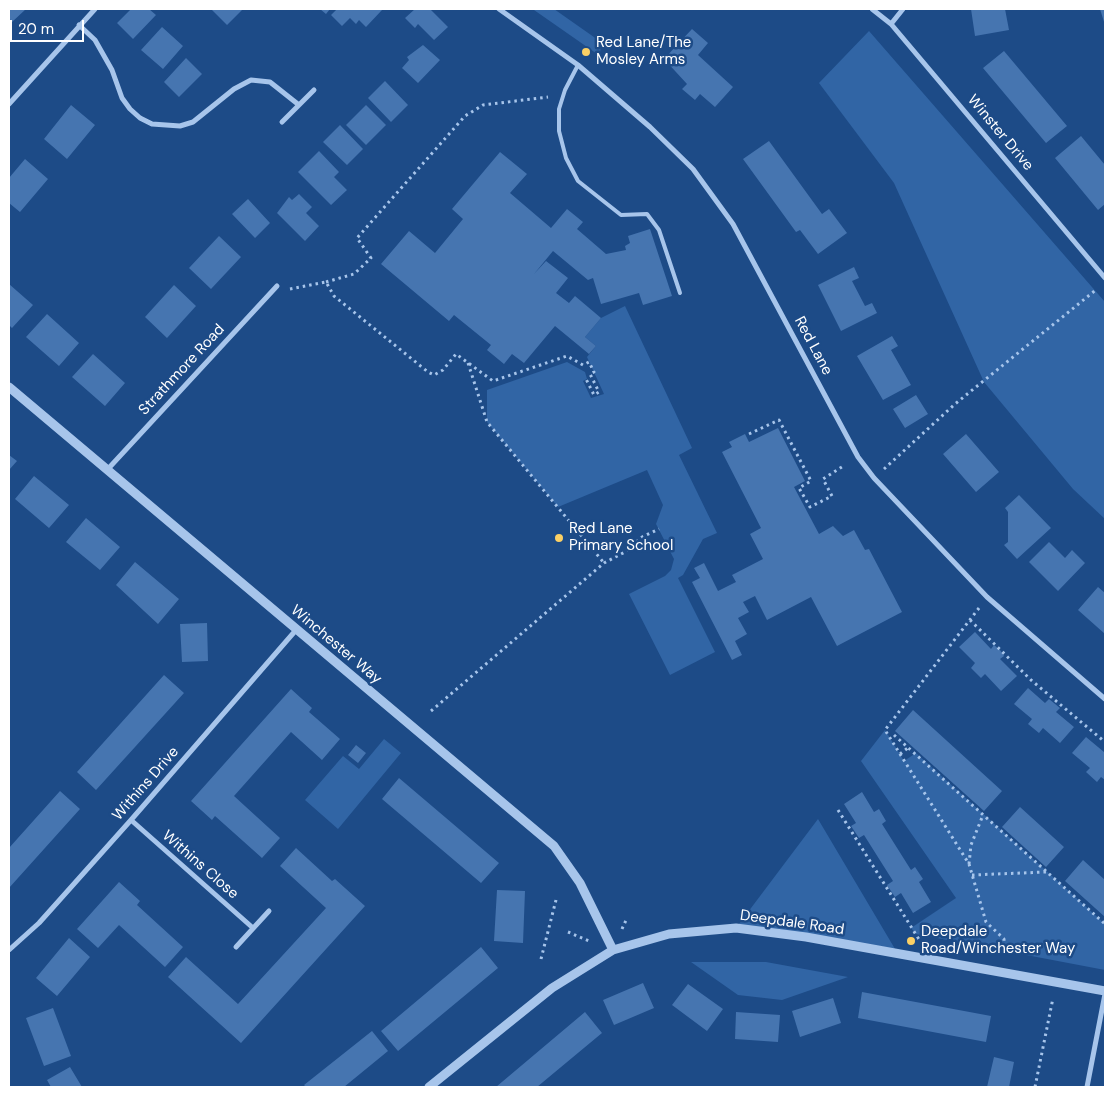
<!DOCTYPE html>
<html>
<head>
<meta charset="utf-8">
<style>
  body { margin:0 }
  #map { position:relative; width:1114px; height:1096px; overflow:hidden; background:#1d4b87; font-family:"DM Sans",sans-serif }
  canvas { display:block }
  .frame { position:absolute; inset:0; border:10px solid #fff; pointer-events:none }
  .scale { position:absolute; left:10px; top:20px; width:74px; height:22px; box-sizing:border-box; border:2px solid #fff; border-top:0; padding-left:6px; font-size:15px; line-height:18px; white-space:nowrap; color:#fff; -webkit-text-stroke:4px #1d4b87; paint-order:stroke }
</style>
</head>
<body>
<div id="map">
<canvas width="1114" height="1096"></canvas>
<div class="frame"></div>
<div class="scale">20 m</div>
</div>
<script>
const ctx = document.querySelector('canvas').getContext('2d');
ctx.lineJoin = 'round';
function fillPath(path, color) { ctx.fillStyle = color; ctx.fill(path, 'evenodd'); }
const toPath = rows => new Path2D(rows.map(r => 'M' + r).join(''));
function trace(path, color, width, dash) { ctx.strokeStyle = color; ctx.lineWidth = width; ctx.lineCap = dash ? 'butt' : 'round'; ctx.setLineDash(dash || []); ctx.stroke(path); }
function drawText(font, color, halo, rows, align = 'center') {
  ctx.font = font + ' "DM Sans",sans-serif'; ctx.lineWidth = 5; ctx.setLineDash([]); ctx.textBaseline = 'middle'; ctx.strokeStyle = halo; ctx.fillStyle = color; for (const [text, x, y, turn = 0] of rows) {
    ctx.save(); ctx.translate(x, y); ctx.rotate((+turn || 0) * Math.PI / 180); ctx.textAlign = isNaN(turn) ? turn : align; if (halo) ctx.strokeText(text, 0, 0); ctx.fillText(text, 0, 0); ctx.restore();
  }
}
const green = toPath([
  [538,9,554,9,601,42,600,56,534,10],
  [869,31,1105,302,1105,519,1073,489,984,382,894,183,819,83],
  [625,306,692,448,679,455,717,533,703,539,683,575,678,578,715,652,670,675,629,594,665,576,671,570,674,559,656,524,663,505,647,470,558,507,487,422,487,390,567,362,585,372,587,379,583,381,591,398,604,394,587,357,596,346,585,337,601,318],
  [885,730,904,761,916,753,1105,924,1105,970,916,934,911,928,956,898,861,761],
  [384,739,401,753,338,829,305,800,343,756,359,769],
  [818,819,898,954,736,928],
  [691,962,766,962,848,977,782,1000,738,995]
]);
const building = toPath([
  [9,9,26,9,12,22,9,18],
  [131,9,149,9,156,15,133,39,117,23],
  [211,9,241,9,242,10,227,25],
  [320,9,330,9,326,14],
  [337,9,381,9,382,10,366,27,359,20,356,24,350,18,342,26,331,15],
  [415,9,430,9,448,27,434,40,418,24,415,28,405,18],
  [971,9,1005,9,1009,30,975,36],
  [1100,9,1105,9,1105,25],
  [162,27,183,46,163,69,141,50],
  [692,29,708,43,698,55,733,87,715,107,700,94,695,100,682,89,687,84,664,59],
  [423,45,440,60,418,83,402,68,409,60,407,57],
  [1004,51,1067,126,1046,143,983,68],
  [186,58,202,74,179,97,164,82],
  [385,81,408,105,391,122,368,98],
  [71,105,95,125,67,159,44,139],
  [366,105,386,125,366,145,346,125],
  [340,125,363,149,347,165,323,142],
  [1081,136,1105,165,1105,204,1098,210,1055,158],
  [769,141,822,214,829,209,847,233,818,254,800,230,796,232,743,159],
  [319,151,339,172,334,177,347,190,331,205,298,172],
  [500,152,527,174,510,193,551,228,567,209,583,222,577,229,606,254,626,250,625,246,630,243,628,236,650,229,672,296,643,305,639,293,601,304,593,278,588,280,553,251,534,274,546,261,568,278,556,293,569,303,575,296,601,318,585,337,596,346,589,354,555,326,524,363,512,354,504,364,487,350,491,345,454,315,449,321,381,264,409,231,435,253,463,219,452,209],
  [25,159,48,179,20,212,9,203,9,178],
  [299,194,312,207,306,213,319,226,305,241,277,213,289,197,292,200],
  [248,199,270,223,255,238,232,214],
  [219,236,241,257,211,289,189,268],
  [854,267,859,278,852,281,865,306,872,303,877,313,841,331,818,285],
  [9,284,33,305,12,328,9,325],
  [174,285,196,306,167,338,145,317],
  [47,314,79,343,59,366,26,337],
  [892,336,898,346,891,350,911,385,883,400,857,356],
  [93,354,125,383,105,406,72,377],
  [916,395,928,414,905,428,893,409],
  [778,428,805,481,794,487,819,534,833,526,843,536,854,530,865,550,869,549,902,612,837,646,811,597,767,620,755,596,743,602,749,612,738,618,747,634,735,641,742,655,732,660,692,582,700,578,694,568,704,563,718,591,736,582,732,575,763,559,750,534,761,528,722,452,732,447,729,442,745,434,749,442],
  [966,434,999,472,976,492,943,454],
  [9,455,17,461,9,470],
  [34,476,69,505,49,528,15,499],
  [1019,495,1051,528,1017,559,1004,545,1008,542,1008,512,1005,508],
  [86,518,120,547,100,570,66,542],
  [1049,542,1065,558,1072,550,1085,563,1058,591,1029,562],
  [135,562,179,599,158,624,116,585],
  [1098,587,1105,593,1105,634,1078,610],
  [207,623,208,661,182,662,180,624],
  [975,632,991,649,994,645,1000,650,1004,656,1000,659,1017,676,1001,691,985,674,981,678,971,668,975,663,959,647],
  [164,675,184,693,96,790,77,772],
  [1028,688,1045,703,1049,699,1060,708,1056,712,1074,727,1060,743,1043,728,1039,733,1028,724,1032,719,1014,704],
  [291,689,312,708,309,712,340,739,322,760,291,732,234,796,280,838,262,858,215,816,212,820,191,801],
  [913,710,1002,791,984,811,895,731],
  [1086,737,1104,752,1105,750,1105,780,1101,777,1097,782,1086,772,1090,768,1072,753],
  [356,745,366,753,358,763,348,755],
  [399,778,499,863,481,883,382,799],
  [60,791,80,809,9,888,9,848],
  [862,792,874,812,879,809,886,821,882,824,911,870,915,867,923,879,919,882,931,902,913,913,901,893,895,897,887,885,893,881,864,835,859,838,851,826,856,823,844,804],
  [1020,807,1064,847,1046,867,1002,827],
  [296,848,332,881,335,879,365,906,241,1043,168,977,186,957,238,1004,326,908,280,866],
  [1083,860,1105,880,1105,917,1065,881],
  [119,882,140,901,137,905,183,947,165,967,119,925,98,948,77,929],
  [497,890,525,891,523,943,494,941],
  [69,938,90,957,57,996,36,978],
  [481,947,498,968,398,1051,381,1031],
  [643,983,654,1008,614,1025,603,1000],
  [688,984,723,1009,707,1031,672,1005],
  [862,992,991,1016,986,1042,858,1018],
  [833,998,841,1023,800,1037,792,1011],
  [53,1008,71,1056,44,1066,26,1018],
  [585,1012,602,1033,537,1087,496,1087],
  [736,1012,780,1015,778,1042,735,1039],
  [372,1031,388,1051,344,1087,306,1087,304,1085],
  [994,1057,1014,1062,1009,1087,987,1087],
  [70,1067,82,1087,51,1087,47,1080]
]);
const path = toPath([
  [326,282,354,274,371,258,357,238,465,116,483,105,548,97],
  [290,289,326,282,334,296,428,372,434,375,443,370,456,354,493,381,567,356,583,365,589,362,594,372,590,374,599,392,594,395,586,379],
  [468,363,487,422,604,563],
  [749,434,779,420,811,481,799,488,810,507,832,496,823,479,845,465],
  [884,469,955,404,1097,289],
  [979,608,885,730,969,864,986,922,1004,939,1004,955],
  [970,620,1031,680,1105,742],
  [431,711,604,563,625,552,642,537,659,529],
  [894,735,1105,924],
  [900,754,909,747],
  [838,810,920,941],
  [969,864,971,845,983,815],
  [972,875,1046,872],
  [622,929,627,918],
  [568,932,589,941],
  [541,959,556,900],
  [1035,1087,1053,998]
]);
const service = toPath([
  [578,65,565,90,559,109,559,131,566,158,578,181,621,215,647,214,659,230,680,293]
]);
const minor = toPath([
  [499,9,578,65,650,127,693,169,733,224,858,457,874,478,987,597,1105,699],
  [872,9,891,24,1105,278],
  [891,24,903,9],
  [79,25,95,40,112,70,122,98,130,109,140,118,152,124,180,126,193,122,234,89,251,80,270,82,299,105],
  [9,104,95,9],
  [282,122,314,90],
  [107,470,277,286],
  [131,820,253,928],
  [236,947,269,911],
  [9,950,39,923,131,820,296,630],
  [1087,1087,1105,994]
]);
const tertiary = toPath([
  [9,387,554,846,580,883,613,950],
  [429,1087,552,988,613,950,669,934,736,928,806,937,1105,991]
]);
const markers = [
  [586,52,5,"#fbd065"],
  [559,538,5,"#fbd065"],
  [911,941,5,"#fbd065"]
];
const poiNames = [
  ["Red Lane/The",596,43],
  ["Mosley Arms",596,60],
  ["Red Lane",569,529],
  ["Primary School",569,546],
  ["Deepdale",921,932],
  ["Road/Winchester Way",921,949]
];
const streetNames = [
  ["Winster Drive",1000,133,50],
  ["Red Lane",813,346,62],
  ["Strathmore Road",182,370,-47],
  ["Winchester Way",336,645,40],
  ["Withins Drive",146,784,-49],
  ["Withins Close",200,865,41],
  ["Deepdale Road",792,923,8]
];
fillPath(green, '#3165a5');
fillPath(building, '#4675b0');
trace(path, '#a7c5eb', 3, [2.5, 4]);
trace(service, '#a7c5eb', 4);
trace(minor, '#a7c5eb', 5);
trace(tertiary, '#a7c5eb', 9);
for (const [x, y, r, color] of markers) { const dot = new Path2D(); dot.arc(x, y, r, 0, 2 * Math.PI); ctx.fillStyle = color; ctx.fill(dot); trace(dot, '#1d4b87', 2); }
drawText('15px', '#fff', '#1d4b87', poiNames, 'left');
drawText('15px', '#fff', '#1d4b87', streetNames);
</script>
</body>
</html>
